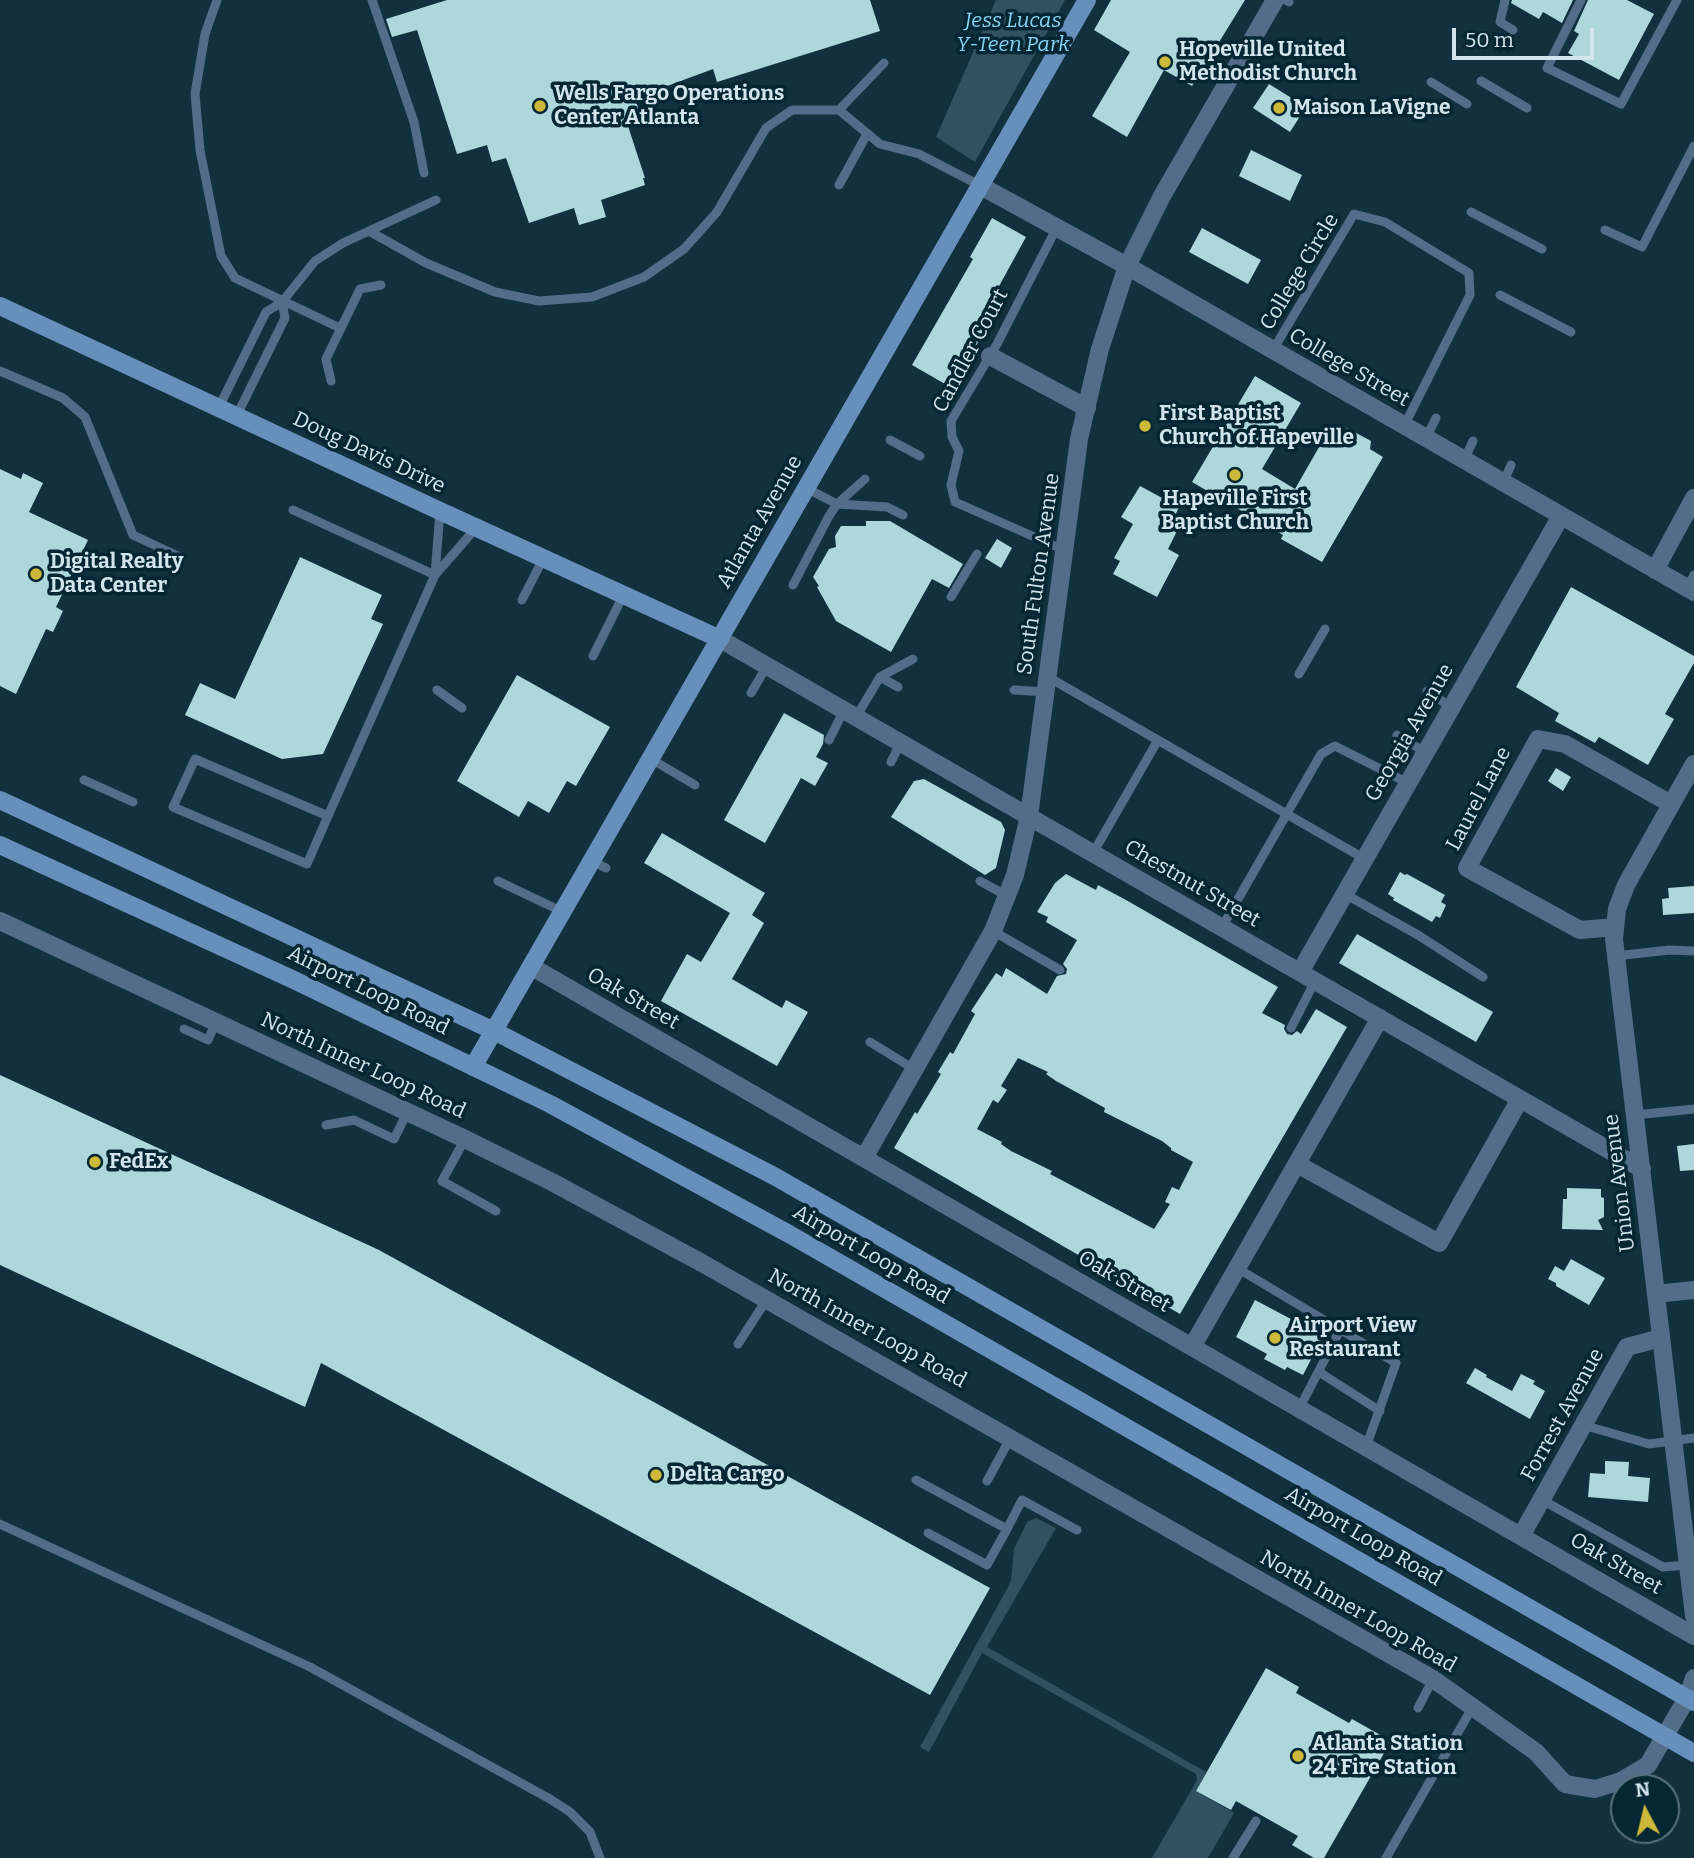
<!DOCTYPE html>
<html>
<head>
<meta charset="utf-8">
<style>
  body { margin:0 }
  #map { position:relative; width:1694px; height:1858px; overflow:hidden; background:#10313d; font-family:Bitter,serif }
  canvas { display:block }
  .north { position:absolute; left:1610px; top:1774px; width:70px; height:70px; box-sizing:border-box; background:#052633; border:2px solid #57727d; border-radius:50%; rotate:353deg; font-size:19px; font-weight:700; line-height:28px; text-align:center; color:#d2e4ec }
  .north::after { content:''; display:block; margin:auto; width:24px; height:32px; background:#ccb939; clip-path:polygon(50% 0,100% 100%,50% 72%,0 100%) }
  .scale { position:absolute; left:1452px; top:28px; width:142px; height:32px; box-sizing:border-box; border:4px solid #d2e4ec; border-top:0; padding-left:9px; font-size:21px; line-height:24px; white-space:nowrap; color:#d2e4ec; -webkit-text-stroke:5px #052633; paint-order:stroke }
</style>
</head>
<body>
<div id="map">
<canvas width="1694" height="1858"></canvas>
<div class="north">N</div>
<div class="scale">50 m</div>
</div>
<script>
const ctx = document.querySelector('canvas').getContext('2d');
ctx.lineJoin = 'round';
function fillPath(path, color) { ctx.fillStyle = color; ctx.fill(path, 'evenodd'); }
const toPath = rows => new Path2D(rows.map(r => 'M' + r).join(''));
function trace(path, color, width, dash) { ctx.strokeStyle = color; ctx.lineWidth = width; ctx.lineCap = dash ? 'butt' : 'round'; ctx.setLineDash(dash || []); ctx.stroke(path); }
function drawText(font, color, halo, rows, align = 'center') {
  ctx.font = font + ' Bitter,serif'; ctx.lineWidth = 7; ctx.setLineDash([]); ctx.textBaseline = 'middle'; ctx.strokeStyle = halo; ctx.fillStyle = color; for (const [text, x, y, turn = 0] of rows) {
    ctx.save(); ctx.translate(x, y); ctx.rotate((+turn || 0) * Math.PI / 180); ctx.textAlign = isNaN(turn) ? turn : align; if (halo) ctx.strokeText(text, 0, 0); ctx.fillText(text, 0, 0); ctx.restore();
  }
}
const green = toPath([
  [996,0,1065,0,975,162,936,137],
  [1036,1518,1056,1528,987,1647,1206,1772,1196,1791,1234,1813,1208,1858,1152,1858,1197,1780,1196,1774,982,1653,929,1752,920,1747,1008,1587,1011,1580,1014,1549,1027,1522]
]);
const building = toPath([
  [447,0,870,0,880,31,717,82,713,69,635,98,640,115,626,120,645,178,643,178,645,185,601,200,606,217,579,225,574,208,529,223,506,158,492,162,487,145,457,154,417,30,392,37,386,19],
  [1111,0,1245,0,1192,86,1164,70,1127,137,1092,116,1130,52,1094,30],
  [1512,0,1573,0,1562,23,1543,12,1539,19,1511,3],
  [1588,0,1627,0,1654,14,1619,80,1568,53,1579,34,1574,31],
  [1269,84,1306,107,1290,132,1253,108],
  [1251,150,1302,175,1290,201,1239,176],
  [992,218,1026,237,998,288,1006,293,952,388,912,365,973,259,970,257],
  [1202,228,1261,260,1248,284,1189,252],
  [1255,376,1301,403,1262,469,1295,489,1330,428,1343,435,1347,428,1371,441,1370,449,1383,457,1322,562,1281,539,1283,535,1192,482],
  [0,469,21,479,23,473,43,483,29,512,88,540,56,607,63,611,53,632,46,629,16,694,0,686],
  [1140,486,1179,507,1171,525,1178,529,1168,549,1179,555,1157,597,1113,574,1120,561,1114,558,1133,524,1121,517],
  [866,521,890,521,963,564,949,588,932,579,891,652,836,621,817,587,819,586,813,577,829,549,836,547,835,536,841,526,866,526],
  [997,539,1012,548,1001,568,985,558],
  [300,557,382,595,371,619,383,624,323,754,282,759,185,715,200,683,235,699],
  [1571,587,1694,656,1694,663,1665,714,1674,719,1648,765,1599,737,1595,743,1555,721,1559,713,1516,687],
  [517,675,610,727,576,786,567,781,549,813,528,801,519,817,457,781],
  [784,713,824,735,823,744,816,757,828,763,815,786,801,778,765,843,724,820],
  [1556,768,1571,777,1563,791,1548,781],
  [924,779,1001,822,1005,830,996,868,985,875,891,817,914,781],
  [662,833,765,893,752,915,764,923,732,979,782,1008,786,1000,808,1012,777,1066,661,1001,687,954,701,962,730,913,644,863],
  [1400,872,1405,875,1407,874,1445,895,1441,902,1446,905,1440,918,1436,916,1432,922,1393,900,1394,898,1388,894],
  [1066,874,1096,890,1098,885,1126,900,1278,987,1262,1013,1285,1025,1284,1029,1287,1034,1292,1035,1297,1031,1301,1034,1316,1009,1347,1027,1180,1314,894,1148,915,1112,917,1114,941,1074,938,1072,950,1052,953,1054,975,1014,971,1011,996,973,1002,977,1006,968,1047,994,1057,976,1066,974,1067,969,1063,964,1077,940,1046,922,1048,917,1037,912,1055,883],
  [1018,1058,1048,1072,1046,1074,1056,1081,1105,1108,1104,1112,1162,1141,1171,1148,1171,1150,1193,1162,1179,1190,1172,1187,1165,1202,1170,1204,1154,1229,1050,1174,1052,1171,1011,1151,1001,1144,1002,1142,977,1129,993,1100,998,1103,1007,1090,1001,1086],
  [1694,886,1694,913,1663,915,1662,899,1669,898,1668,888],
  [1357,934,1493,1012,1476,1042,1339,963],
  [0,1075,379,1250,990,1588,930,1695,321,1363,305,1407,0,1265],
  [1694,1144,1694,1170,1680,1171,1677,1146],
  [1567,1188,1601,1189,1601,1197,1604,1198,1604,1217,1598,1220,1603,1230,1562,1229,1563,1199,1567,1199],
  [1571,1259,1605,1278,1589,1305,1556,1286,1556,1283,1548,1279,1555,1266,1564,1271],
  [1255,1300,1323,1336,1303,1375,1287,1367,1285,1370,1264,1359,1267,1354,1236,1337],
  [1475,1368,1487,1375,1486,1377,1512,1391,1521,1374,1535,1381,1533,1384,1545,1391,1530,1419,1466,1383],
  [1605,1461,1629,1462,1628,1476,1650,1478,1648,1502,1588,1497,1590,1473,1605,1474],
  [1266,1668,1299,1687,1296,1693,1349,1723,1352,1719,1391,1741,1324,1858,1314,1858,1292,1845,1298,1836,1236,1801,1231,1810,1196,1791]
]);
const lane = toPath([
  [217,0,205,34,195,94,200,150,221,256,235,278,340,328],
  [372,0,414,122,424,173],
  [1286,0,1289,2],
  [1505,0,1500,22,1513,30],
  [1581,0,1547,68,1621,104,1677,0],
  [1251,42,1267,51],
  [1481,81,1527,108],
  [1431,82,1467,104],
  [839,110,884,63],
  [839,185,867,134],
  [1471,212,1542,249],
  [1057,227,997,344,951,421,952,437,959,451,951,485,955,502,1064,550],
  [1605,230,1642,247,1694,146],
  [369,231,426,263,495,292,539,301,592,297,644,277,684,249,717,212,766,128,792,110,839,110,880,144,919,154,979,185],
  [1500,295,1571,332],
  [1273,350,1354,214,1385,222,1469,273,1470,295,1404,426],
  [0,371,63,398,85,417,133,535,182,558],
  [331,381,326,359,360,289,381,285],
  [219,407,266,312,282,302,315,261,343,243,436,200],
  [237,415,285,318,282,302],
  [1426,438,1436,418],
  [890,440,920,456],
  [1464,460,1473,441],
  [1503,483,1511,465],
  [806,488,837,504,887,507,903,515],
  [293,510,435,575],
  [435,575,440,511],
  [793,585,829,516,837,504,865,479],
  [1687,588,1694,575],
  [951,597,977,554],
  [522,600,544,557],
  [593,656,624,594],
  [1299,674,1325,629],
  [880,677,898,687],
  [1048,677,1365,859],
  [437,690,462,708],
  [1014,690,1046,692],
  [1427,691,1451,707],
  [751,693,767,666],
  [856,717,880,677,913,659],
  [1397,735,1425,752],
  [829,740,844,710],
  [651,759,695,785],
  [891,762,901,742],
  [84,780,133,802],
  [328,816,195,759,173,807,307,864,328,816,435,575,476,528],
  [1093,853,1158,740],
  [592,861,606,868],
  [498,881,563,912],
  [980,881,1007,896],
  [1345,894,1418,935,1483,977],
  [1222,927,1321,754,1335,746,1408,783],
  [993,931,1060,970],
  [1616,956,1669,950,1694,951],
  [1291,1028,1315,981],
  [184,1029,208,1040,216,1022],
  [870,1042,914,1069],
  [1635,1115,1694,1109],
  [326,1125,354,1120,394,1139,408,1111],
  [465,1139,442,1181,496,1211],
  [1237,1268,1396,1363,1366,1447],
  [738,1344,767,1299],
  [1319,1372,1380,1411],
  [1299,1409,1340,1330],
  [1583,1425,1649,1444,1694,1438],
  [916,1480,1007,1529,1022,1500,1077,1530],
  [987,1481,1011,1437],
  [1542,1500,1663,1567,1688,1565],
  [0,1524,310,1667,550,1799,570,1812,590,1832,600,1858],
  [928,1533,987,1565,1007,1529],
  [1418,1708,1433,1679],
  [1233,1858,1256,1821],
  [1386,1858,1472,1708]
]);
const street = toPath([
  [979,185,1127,266,1694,592],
  [990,356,1087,408],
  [1655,570,1694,498],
  [720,639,1642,1169],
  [1694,764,1626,885,1617,909,1614,939,1694,1616],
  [0,921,465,1139,552,1182,702,1263,1433,1679,1536,1752,1565,1784,1595,1789,1621,1781,1648,1765,1687,1698,1694,1678],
  [1615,927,1580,930,1467,868,1538,739,1565,744,1671,804],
  [532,967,1694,1636],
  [1300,972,1561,516],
  [864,1158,993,931,1015,875,1029,816,1079,439,1100,349,1127,266,1162,196,1275,0],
  [1297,1164,1439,1243,1520,1099],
  [1656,1294,1694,1290],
  [1192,1347,1380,1018],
  [1521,1536,1627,1347,1661,1338]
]);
const secondary = toPath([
  [0,306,440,511,720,639],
  [0,800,494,1031,774,1176,1694,1702],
  [0,845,294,980,550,1104,789,1234,1694,1753],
  [473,1067,1087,0]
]);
const markers = [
  [1165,62,7,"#ccb939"],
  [540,106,7,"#ccb939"],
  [1279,108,7,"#ccb939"],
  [1145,426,7,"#ccb939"],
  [1235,475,7,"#ccb939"],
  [36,574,7,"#ccb939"],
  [95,1162,7,"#ccb939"],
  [1275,1338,7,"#ccb939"],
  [656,1475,7,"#ccb939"],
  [1298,1756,7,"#ccb939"]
];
const parkNames = [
  ["Jess Lucas",1013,21],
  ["Y-Teen Park",1013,45]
];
const poiNames = [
  ["Hopeville United",1179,50],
  ["Methodist Church",1179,74],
  ["Wells Fargo Operations",554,94],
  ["Center Atlanta",554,118],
  ["Maison LaVigne",1293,108],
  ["First Baptist",1159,414],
  ["Church of Hapeville",1159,438],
  ["Hapeville First",1235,499,"center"],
  ["Baptist Church",1235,523,"center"],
  ["Digital Realty",50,562],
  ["Data Center",50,586],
  ["FedEx",109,1162],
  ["Airport View",1289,1326],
  ["Restaurant",1289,1350],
  ["Delta Cargo",670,1475],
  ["Atlanta Station",1312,1744],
  ["24 Fire Station",1312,1768]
];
const streetNames = [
  ["College Circle",1300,272,-59],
  ["Candler Court",971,351,-62],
  ["College Street",1349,368,30],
  ["Doug Davis Drive",369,453,25],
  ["Atlanta Avenue",760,522,-60],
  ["South Fulton Avenue",1039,574,-82],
  ["Georgia Avenue",1410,733,-60],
  ["Laurel Lane",1479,799,-62],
  ["Chestnut Street",1192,884,30],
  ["Airport Loop Road",368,991,26],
  ["Oak Street",633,999,30],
  ["North Inner Loop Road",363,1066,25],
  ["Union Avenue",1620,1183,-97],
  ["Airport Loop Road",871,1255,30],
  ["Oak Street",1124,1282,30],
  ["North Inner Loop Road",867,1329,29],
  ["Forrest Avenue",1563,1415,-61],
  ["Airport Loop Road",1363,1537,30],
  ["Oak Street",1616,1564,30],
  ["North Inner Loop Road",1358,1612,30]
];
fillPath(green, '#305260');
fillPath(building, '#add7da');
trace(lane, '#536c88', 9);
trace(street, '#536c88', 18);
trace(secondary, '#678fbc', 18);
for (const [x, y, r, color] of markers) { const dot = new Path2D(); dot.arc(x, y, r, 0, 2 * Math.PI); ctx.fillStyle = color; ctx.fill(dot); trace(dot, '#052633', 2.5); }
drawText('italic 21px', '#86d4f4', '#052633', parkNames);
drawText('bold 21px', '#d2e4ec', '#052633', poiNames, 'left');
drawText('21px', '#d2e4ec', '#052633', streetNames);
</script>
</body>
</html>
